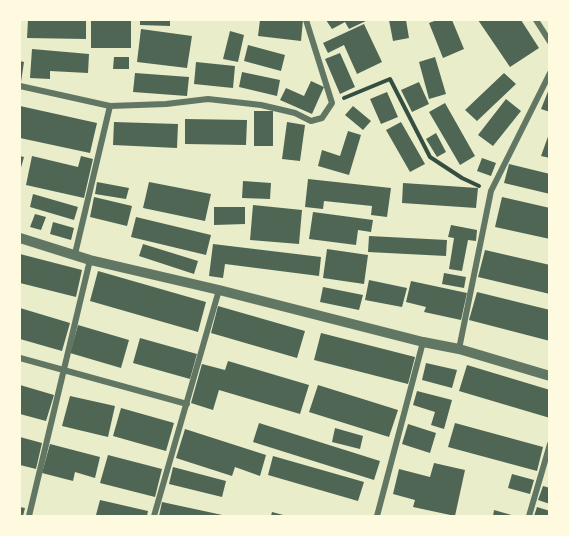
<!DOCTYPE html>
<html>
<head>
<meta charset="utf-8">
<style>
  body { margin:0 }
  #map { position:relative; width:569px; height:536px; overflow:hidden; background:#e9edc9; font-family:Georgia,serif }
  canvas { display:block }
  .frame { position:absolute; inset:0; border:21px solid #fefae0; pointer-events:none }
</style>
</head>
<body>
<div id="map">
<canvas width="569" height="536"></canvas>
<div class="frame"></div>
</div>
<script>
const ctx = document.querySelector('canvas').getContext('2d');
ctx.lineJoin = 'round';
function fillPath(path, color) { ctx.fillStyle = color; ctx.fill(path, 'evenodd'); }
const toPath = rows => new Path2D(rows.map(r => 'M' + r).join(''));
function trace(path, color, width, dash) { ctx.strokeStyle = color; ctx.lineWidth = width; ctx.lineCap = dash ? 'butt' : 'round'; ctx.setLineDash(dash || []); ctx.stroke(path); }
const building = toPath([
  [28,20,86,20,86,39,27,38],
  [91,20,122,20,122,21,131,21,131,48,91,48],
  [140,20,170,20,170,26,140,25],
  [260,20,303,20,301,41,258,36],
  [326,20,368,20,349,29,345,22,332,29],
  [389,20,406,20,409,38,393,41],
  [437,20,452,20,464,49,443,58,429,23],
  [478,20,521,20,539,48,510,67],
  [364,24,382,62,357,74,344,45,328,53,323,43],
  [141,29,192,36,187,68,137,62],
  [230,31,244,35,238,62,223,59],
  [248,45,285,55,281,71,244,61],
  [32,49,89,54,88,73,50,71,50,79,30,78],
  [340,53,355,87,340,94,325,59],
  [114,57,129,57,129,69,113,69],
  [435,57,446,94,429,99,419,62],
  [20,61,24,62,21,82,20,82],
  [196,62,235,66,233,88,194,84],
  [242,72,280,80,277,96,239,87],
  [135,73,189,77,187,96,133,92],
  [504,73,516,84,477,121,465,110],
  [311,81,324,87,312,114,280,100,286,88,304,96],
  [419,82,429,104,412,112,401,90],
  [549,89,550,89,550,112,541,109],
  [387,92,398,117,381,124,370,99],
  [506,99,521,111,493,146,478,135],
  [445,103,475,156,460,165,429,112],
  [20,106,97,123,90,153,20,138],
  [353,106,371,121,363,130,345,115],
  [254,111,273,111,273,146,254,146],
  [185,119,247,120,246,145,185,144],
  [114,122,178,124,177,148,113,145],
  [287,122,305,125,300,161,282,159],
  [401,122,425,164,410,172,386,130],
  [348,131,361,135,349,175,318,166,322,150,340,156],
  [550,131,550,158,541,156],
  [436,133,446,152,437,157,426,139],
  [20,156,24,157,20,171],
  [32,156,78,167,81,156,93,159,84,198,26,185],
  [482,158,496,163,491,176,477,171],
  [509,164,550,174,550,194,504,183],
  [308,179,391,188,387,217,371,215,372,206,324,201,323,209,305,207],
  [243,181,271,183,270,199,242,198],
  [97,182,129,188,126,199,95,194],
  [149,182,211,194,205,221,143,208],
  [403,183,478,188,476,208,402,203],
  [33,194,78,207,74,220,30,207],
  [94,197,132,206,127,226,90,217],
  [502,197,550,208,550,239,495,227],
  [253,205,302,210,299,244,250,240],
  [214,207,245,207,245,224,214,225],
  [313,212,373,220,371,232,358,230,356,245,309,239],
  [35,214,46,217,41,230,30,227],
  [136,217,211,235,206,255,131,237],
  [53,222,74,228,71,240,50,234],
  [451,225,477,230,476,241,468,240,462,271,449,269,454,238,448,237],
  [369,236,447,240,446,256,368,252],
  [143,244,198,261,194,274,139,256],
  [213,244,321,257,319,276,225,264,223,278,209,276],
  [327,249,368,255,364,284,323,278],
  [485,250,550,265,550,294,478,277],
  [20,254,82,270,76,297,20,283],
  [98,271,206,302,198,332,90,301],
  [444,273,466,277,464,288,442,284],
  [369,280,407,288,402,307,365,300],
  [411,281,467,293,461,320,424,312,426,307,406,302],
  [323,287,363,295,359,310,320,302],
  [477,292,550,310,550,341,469,320],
  [218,306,305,331,297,358,211,333],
  [20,308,70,323,62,351,20,339],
  [78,325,129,340,121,368,70,353],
  [321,333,415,357,408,384,314,360],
  [140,338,197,354,190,379,133,363],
  [228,361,309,385,300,414,219,390,213,410,191,403,202,364,225,370],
  [426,363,457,370,452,388,422,380],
  [467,365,550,390,550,418,459,391],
  [20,385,54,395,46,421,20,414],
  [318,385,398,410,389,437,309,412],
  [417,391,452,400,444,429,431,425,435,412,413,405],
  [70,396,115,406,108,437,62,426],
  [121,408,174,423,166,451,113,436],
  [259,423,380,461,374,480,253,442],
  [455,423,543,447,537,471,448,447],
  [408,424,436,433,430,453,402,444],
  [335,428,363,436,360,449,332,442],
  [185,429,266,455,260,476,235,467,232,476,176,458],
  [20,437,42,443,36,469,20,465],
  [50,444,100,457,95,478,75,472,73,481,42,473],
  [108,455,162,469,155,497,100,483],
  [273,456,364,482,358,501,268,475],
  [434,463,465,470,455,516,413,507,415,500,393,494,399,469,430,477],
  [173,467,226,481,222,497,169,484],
  [512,474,534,480,530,494,508,488],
  [543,486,550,488,550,504,538,500],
  [100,500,148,511,147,516,103,516,96,515],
  [162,502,227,516,159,516],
  [20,507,25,508,23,516,20,516],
  [537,507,550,511,550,516,534,516],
  [494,510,515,516,493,516],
  [272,512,287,516,271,516]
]);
const path = toPath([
  [344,98,390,79,430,157,462,178,479,186]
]);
const minor = toPath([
  [536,20,550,42],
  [20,86,110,106,166,104,208,99,261,105,295,113,311,121,322,118,332,103,306,20],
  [75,254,110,106],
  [459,349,491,191,550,73],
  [20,358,187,404],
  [29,516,90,260],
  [154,516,219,290],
  [377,516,423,342],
  [529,516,550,444]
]);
const tertiary = toPath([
  [20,238,90,260,219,290,423,342,459,349,550,376]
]);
fillPath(building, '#4f6655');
trace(path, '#344e41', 4);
trace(minor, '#617663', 6);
trace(tertiary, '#617663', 10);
</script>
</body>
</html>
